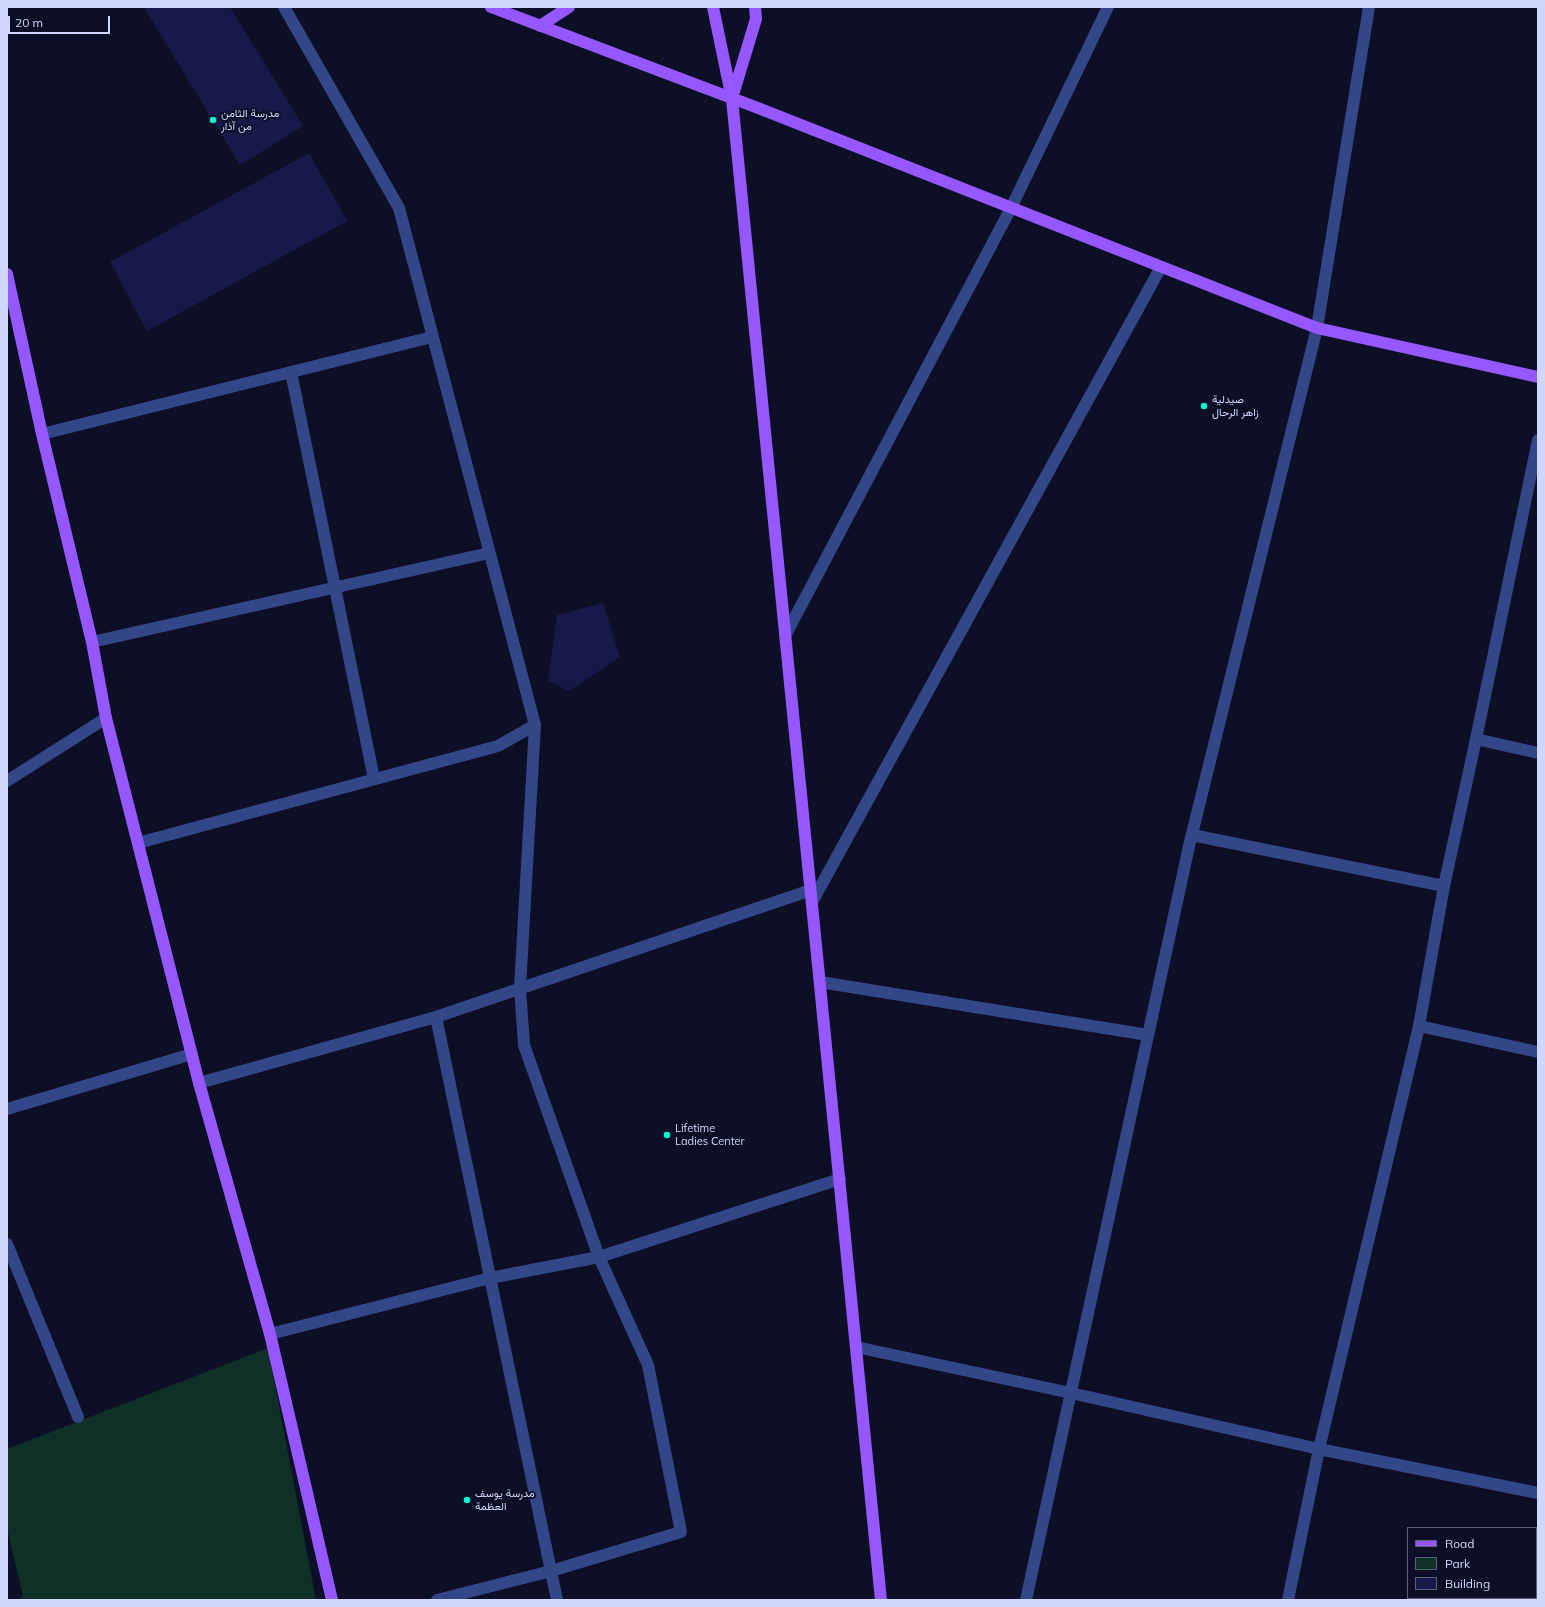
<!DOCTYPE html>
<html>
<head>
<meta charset="utf-8">
<style>
  body { margin:0 }
  #map { position:relative; width:1545px; height:1607px; overflow:hidden; background:#0c0f25; font-family:Mulish,sans-serif }
  canvas { display:block }
  .frame { position:absolute; inset:0; border:8px solid #d1d8ff; pointer-events:none }
  .legend { position:absolute; left:1407px; top:1527px; width:130px; height:72px; box-sizing:border-box; background:#0c0f25; border:1px solid #5b5f7c; margin:0; padding:5px 7px; list-style:none; font-size:12px; color:#d1d8ff }
  .legend li { display:flex; align-items:center; gap:8px; height:20px }
  .legend b { width:20px; border:1px solid #5b5f7c }
  .scale { position:absolute; left:8px; top:16px; width:102px; height:18px; box-sizing:border-box; border:2px solid #d1d8ff; border-top:0; padding-left:5px; font-size:12px; line-height:14px; white-space:nowrap; color:#d1d8ff; -webkit-text-stroke:3px #0c0f25; paint-order:stroke }
</style>
</head>
<body>
<div id="map">
<canvas width="1545" height="1607"></canvas>
<div class="frame"></div>
<ul class="legend">
<li><b style="height:5px;background:#9558ff"></b>Road</li>
<li><b style="height:11px;background:#0f3026"></b>Park</li>
<li><b style="height:11px;background:#171a48"></b>Building</li>
</ul>
<div class="scale">20 m</div>
</div>
<script>
const ctx = document.querySelector('canvas').getContext('2d');
ctx.lineJoin = 'round';
function fillPath(path, color) { ctx.fillStyle = color; ctx.fill(path, 'evenodd'); }
const toPath = rows => new Path2D(rows.map(r => 'M' + r).join(''));
function trace(path, color, width, dash) { ctx.strokeStyle = color; ctx.lineWidth = width; ctx.lineCap = dash ? 'butt' : 'round'; ctx.setLineDash(dash || []); ctx.stroke(path); }
function drawText(font, color, halo, rows, align = 'center') {
  ctx.font = font + ' Mulish,Vazirmatn,sans-serif'; ctx.lineWidth = 4; ctx.setLineDash([]); ctx.textBaseline = 'middle'; ctx.strokeStyle = halo; ctx.fillStyle = color; for (const [text, x, y, turn = 0] of rows) {
    ctx.save(); ctx.translate(x, y); ctx.rotate((+turn || 0) * Math.PI / 180); ctx.textAlign = isNaN(turn) ? turn : align; if (halo) ctx.strokeText(text, 0, 0); ctx.fillText(text, 0, 0); ctx.restore();
  }
}
const green = toPath([
  [268,1348,316,1600,17,1600,23,1596,7,1528,7,1449]
]);
const building = toPath([
  [148,7,230,7,303,126,240,165,145,9],
  [309,153,347,221,147,331,110,262],
  [603,603,620,657,569,691,548,681,557,615]
]);
const minor = toPath([
  [284,7,399,208,535,725,520,988,524,1045,599,1257,648,1365,681,1532,551,1571,437,1600],
  [291,372,374,779],
  [42,434,432,337],
  [785,636,1011,208,1108,7],
  [92,642,489,553],
  [1476,739,1538,753],
  [7,781,106,718],
  [1192,835,1444,886],
  [138,843,498,746,535,725],
  [812,902,1161,267],
  [820,982,1148,1035],
  [436,1017,557,1600],
  [1419,1026,1538,1052],
  [199,1083,436,1017,811,890],
  [7,1109,192,1054],
  [7,1244,78,1417],
  [270,1334,490,1278,599,1257,840,1179],
  [856,1347,1071,1393,1319,1449,1538,1493],
  [1026,1600,1189,846,1317,328,1369,7],
  [1288,1600,1319,1449,1419,1026,1444,886,1476,739,1538,440]
]);
const major = toPath([
  [491,7,758,108,1317,328,1538,377],
  [713,7,732,99,881,1600],
  [540,26,569,7],
  [732,98,756,19,755,7],
  [7,274,42,434,92,642,106,718,199,1083,270,1334,332,1600]
]);
const markers = [
  [213,120,4,"#00fcd4"],
  [1204,406,4,"#00fcd4"],
  [667,1135,4,"#00fcd4"],
  [467,1500,4,"#00fcd4"]
];
const poiNames = [
  ["مدرسة الثامن",221,114],
  ["من آذار",221,127],
  ["صيدلية",1212,400],
  ["زاهر الرحال",1212,413],
  ["Lifetime",675,1129],
  ["Ladies Center",675,1142],
  ["مدرسة يوسف",475,1494],
  ["العظمة",475,1507]
];
fillPath(green, '#0f3026');
fillPath(building, '#171a48');
trace(minor, '#334688', 12);
trace(major, '#9558ff', 12);
for (const [x, y, r, color] of markers) { const dot = new Path2D(); dot.arc(x, y, r, 0, 2 * Math.PI); ctx.fillStyle = color; ctx.fill(dot); trace(dot, '#0c0f25', 1.5); }
drawText('11px', '#d1d8ff', '#0c0f25', poiNames, 'left');
</script>
</body>
</html>
